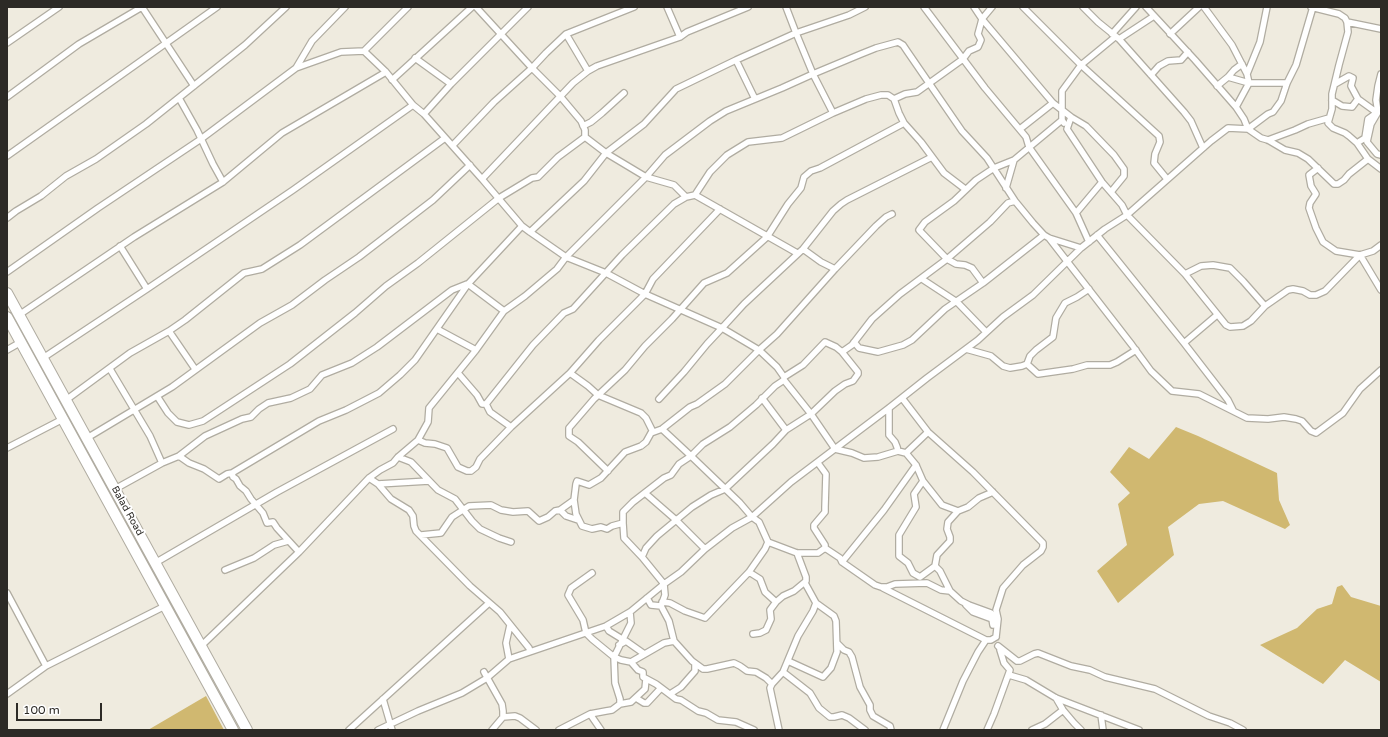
<!DOCTYPE html>
<html>
<head>
<meta charset="utf-8">
<style>
  body { margin:0 }
  #map { position:relative; width:1388px; height:737px; overflow:hidden; background:#efebdf; font-family:"Varela Round",sans-serif }
  canvas { display:block }
  .frame { position:absolute; inset:0; border:8px solid #2c2a26; pointer-events:none }
  .scale { position:absolute; left:16px; top:703px; width:86px; height:18px; box-sizing:border-box; border:2px solid #2c2a26; border-top:0; padding-left:5px; font-size:12px; line-height:14px; white-space:nowrap; color:#2c2a26; -webkit-text-stroke:3px #fff; paint-order:stroke }
</style>
</head>
<body>
<div id="map">
<canvas width="1388" height="737"></canvas>
<div class="frame"></div>
<div class="scale">100 m</div>
</div>
<script>
const ctx = document.querySelector('canvas').getContext('2d');
ctx.lineJoin = 'round';
function fillPath(path, color) { ctx.fillStyle = color; ctx.fill(path, 'evenodd'); }
const toPath = rows => new Path2D(rows.map(r => 'M' + r).join(''));
function trace(path, color, width, dash) { ctx.strokeStyle = color; ctx.lineWidth = width; ctx.lineCap = dash ? 'butt' : 'round'; ctx.setLineDash(dash || []); ctx.stroke(path); }
function drawText(font, color, halo, rows, align = 'center') {
  ctx.font = font + ' "Varela Round",sans-serif'; ctx.lineWidth = 4; ctx.setLineDash([]); ctx.textBaseline = 'middle'; ctx.strokeStyle = halo; ctx.fillStyle = color; for (const [text, x, y, turn = 0] of rows) {
    ctx.save(); ctx.translate(x, y); ctx.rotate((+turn || 0) * Math.PI / 180); ctx.textAlign = isNaN(turn) ? turn : align; if (halo) ctx.strokeText(text, 0, 0); ctx.fillText(text, 0, 0); ctx.restore();
  }
}
const green = toPath([
  [1176,427,1198,436,1277,473,1279,500,1290,525,1285,529,1223,501,1199,504,1168,527,1174,555,1118,603,1097,571,1127,545,1118,504,1130,493,1110,472,1129,447,1149,459],
  [1342,585,1351,597,1381,606,1381,682,1345,660,1323,684,1260,645,1297,628,1317,609,1332,604,1337,587],
  [206,696,224,730,148,730]
]);
const street = toPath([
  [142,7,194,86],
  [476,7,532,68,560,96,581,121,585,130,585,137,606,153,646,177,674,185,686,197],
  [667,7,680,37],
  [786,7,796,33,813,74,833,113],
  [924,7,985,88,1026,137,1029,147,1076,213,1089,242],
  [974,7,982,19,1053,103,1071,117,1067,129,1102,182,1122,205,1127,215,1185,274,1226,325,1230,327,1243,326,1251,321,1265,306,1288,290,1293,289,1303,291,1310,295,1316,295,1325,291,1360,255,1381,290],
  [1023,7,1081,65,1062,91,1062,120,1064,123],
  [1083,7,1098,22,1119,39,1184,112,1191,121,1203,148],
  [1146,7,1195,60,1236,107],
  [1204,7,1232,45,1247,74],
  [1267,7,1260,42,1247,74,1249,83,1236,107,1244,119,1248,129,1261,138,1268,140,1285,150,1298,153,1308,159,1334,184,1338,184,1344,180,1349,174,1368,159],
  [1311,7,1339,14,1345,18,1347,22,1348,32,1339,65,1332,94,1332,109,1328,123,1333,128,1345,133,1349,136,1357,143,1368,159,1381,169],
  [1347,22,1381,29],
  [566,34,588,71],
  [1112,34,1136,7],
  [1170,34,1199,7],
  [1115,37,1081,65,1159,136,1160,142,1155,154,1154,163,1167,179],
  [1119,39,1154,16],
  [7,43,59,7],
  [364,51,408,7],
  [415,58,451,84],
  [736,60,755,99],
  [296,68,312,41,345,7],
  [1381,74,1378,86,1376,100,1378,112,1371,124,1367,142,1377,154,1381,155],
  [1151,75,1159,66,1168,61,1181,60,1188,52],
  [1228,77,1234,70,1242,64],
  [392,80,472,7],
  [1335,84,1349,76,1353,78,1351,86,1358,99],
  [1217,86,1228,77,1249,83,1287,83],
  [7,97,79,44,142,7],
  [179,98,197,130,213,164,223,182],
  [894,99,899,113,904,123,921,142,944,173,965,189],
  [1332,100,1342,106,1352,107,1358,99,1376,112,1375,114,1368,119,1365,138,1357,143],
  [424,114,451,84,528,7],
  [1071,117,1086,126,1114,155,1124,169,1124,176,1111,192],
  [583,126,591,122,602,113,624,93],
  [1020,129,1053,103],
  [1268,140,1295,130,1308,124,1329,118],
  [453,145,494,102,532,68,546,53,566,34,634,7],
  [7,156,217,7],
  [1318,168,1309,175,1311,186,1316,194,1310,203,1309,208,1316,228,1323,242,1336,251,1360,255,1373,251,1381,245],
  [482,179,573,83,588,71,597,66,680,37,687,32,748,7],
  [1006,188,1014,160],
  [695,195,797,253],
  [1076,213,1102,182],
  [7,218,16,211,41,196,66,176,96,159,146,124,245,45,286,7],
  [530,232,584,181,606,153,644,124,676,89,736,60,796,33,849,15,865,7],
  [1097,235,1184,343,1228,400,1233,410],
  [1049,238,1132,345,1151,371,1172,391,1199,394,1247,418,1268,419,1284,417,1296,419,1302,421,1311,431,1316,433,1343,413,1360,389,1381,370],
  [120,246,147,289],
  [803,249,821,262,835,269],
  [7,272,98,208,201,139,296,68,341,52,364,51,386,72,413,105,424,114,482,179,522,226,530,232,566,257,606,273,645,294,722,328,759,350,777,367,784,377,784,380,811,414,835,449,852,453,864,458,878,457,898,451,906,453,916,465,923,481,914,494,916,507,899,535,899,556,908,563,913,573,920,577,935,566,940,571,950,591],
  [1185,274,1201,266,1213,265,1230,268,1243,281,1265,306],
  [922,279,957,302,986,332],
  [983,283,972,268,965,265,956,264,947,259,919,230,925,222,954,201,976,180,994,168,1014,160,1062,120],
  [468,284,504,311],
  [19,315,134,237,223,182,282,133,386,72],
  [437,329,476,350],
  [169,331,195,369],
  [854,342,859,348,878,352,903,345,912,340,945,309,983,283,1044,235],
  [1184,343,1217,315],
  [966,349,991,356,1003,366,1010,368,1022,366,1027,364,1038,374,1073,369,1087,365,1110,365,1117,362,1136,350],
  [7,350,21,342],
  [43,358,147,289,293,190,413,105],
  [1027,364,1030,356,1036,350,1053,337,1056,318,1065,303,1077,297,1089,289],
  [110,369,150,436,162,463,115,489],
  [458,373,477,395,482,404,486,404],
  [570,373,588,386,598,395,641,413,646,418,653,432],
  [784,377,803,365,825,342,836,347,842,352,852,345,872,319,900,294,947,259,990,222,1008,203,1015,201],
  [157,396,168,413,177,422,189,425,203,421,290,364,355,313,386,286,418,263,499,198,532,178,538,177,558,157,585,137],
  [762,398,786,430],
  [902,398,928,432,973,472,1043,543,1043,547,1041,551,1023,565,1003,588,996,610,998,619,996,637],
  [659,399,684,372,707,344,722,328,744,304,803,249,833,211,841,204,847,200,932,157],
  [66,400,130,353,169,331,185,320,244,273,262,269,300,245,445,138],
  [889,408,889,435,895,442,897,447,898,451],
  [511,427,490,412,486,404,533,345,564,313,573,309,622,255,674,204,686,197,695,195,710,172,727,155,748,142,782,138,833,113,866,99,881,95,888,95,894,99,905,94,917,92,963,59,969,51,978,47,981,40,978,34,981,23,982,19,992,7],
  [662,429,691,456,740,503,752,517,759,522,768,542,765,549,749,572,705,618,685,611,670,603,662,602],
  [87,438,172,387,260,323,292,305,325,280,359,257,433,200,470,165],
  [418,440,425,443,435,444,447,448,458,467,467,471,471,471,476,467,480,459,511,427,570,373,599,340,645,294,653,279,720,209],
  [7,448,63,419],
  [906,453,928,432],
  [179,456,189,463,204,469,219,479,227,474,232,473,233,477,236,479,240,486,246,491,251,499,263,513,267,523,273,522,277,528,299,552],
  [398,457,411,462,438,490,455,499,472,521,480,529,499,538,511,542],
  [162,463,179,456,205,436,242,419,251,417,259,409,268,403,291,398,310,389,322,375,352,363,377,347,452,290,467,284],
  [818,463,826,474,825,507,825,512,814,525,814,528,825,545,825,548,840,558,842,562,884,510,916,465],
  [608,471,578,442,569,436,569,428,594,399,625,370,645,346,672,319,704,283,727,273,767,237,788,204,801,188,804,177,811,171,820,168,904,123],
  [232,473,319,421,346,410,379,393,400,375,415,360,468,284,522,226],
  [369,478,378,484,429,481],
  [923,481,942,505,958,511,968,507,979,498,993,492],
  [378,484,391,499,409,510,413,516,414,526,416,531,470,586,500,612,529,648,530,651],
  [645,493,676,520,705,549],
  [560,510,566,516,578,520],
  [623,523,612,526,607,529,601,527,592,529,582,526,576,514,574,500,576,484,577,481,589,485,601,478,625,452,641,446,646,442,651,433,662,429,690,407,697,404,725,384,759,350,777,334,835,269,876,226,886,217,892,214],
  [421,535,441,533,452,517,469,506,491,505,501,510,513,512,528,511,539,521,548,517,555,511,560,510,574,500],
  [768,542,797,553,818,553,825,548],
  [642,557,624,538,623,523,623,512,633,502,664,478,671,475,679,464,691,456,703,444,730,427,756,405,775,386,784,380],
  [842,562,875,585,881,587,887,587,895,584,927,583,941,590,950,591,961,601,969,605,991,613,995,622],
  [155,563,277,492,393,429],
  [935,566,937,555,950,541,950,537,947,529,948,522,958,511],
  [225,570,254,558,274,545,288,541],
  [749,572,760,579,765,592,776,602],
  [592,573,571,588,568,595,583,620,586,633,592,639,614,657,621,660,631,662,638,670,643,672,643,677,656,684,676,699,681,700,698,711,706,713,718,720,736,722,754,730],
  [883,588,986,640],
  [7,593,46,666],
  [647,598,651,605,661,606],
  [966,605,973,612,992,619,993,625],
  [606,626,609,631,622,639],
  [753,634,760,633,766,630,771,619,770,610,776,602,783,596,794,591,806,581,806,577,797,553],
  [837,643,844,650,849,652,852,657,860,687,870,705,870,710,873,716,890,726,891,730],
  [619,645,626,641,643,653],
  [201,646,299,552,369,478,380,470,393,463,398,457,418,440,428,422,429,408,476,350,504,311,525,296,557,269,566,257,646,177,665,155,710,121,726,111,782,88,813,74,861,54,876,48,898,42,903,45,907,51,962,131,987,158,1015,201,1033,223,1044,235,1049,238,1081,248],
  [998,646,1017,661,1020,661,1034,654,1038,653,1071,666,1090,670,1105,677,1155,689,1209,716,1230,723,1243,730],
  [509,659,506,643,510,625],
  [788,661,823,677,831,668,837,652,836,621,834,616,816,603],
  [631,662,664,643,674,641],
  [484,672,502,704,503,711,503,717,492,730],
  [783,672,810,693,819,708,830,717,834,717,842,715,849,718,865,730],
  [1009,675,1026,680,1056,698,1139,730],
  [772,684,766,678,756,672,747,671,740,666,734,663,707,669,703,669,692,661,674,641,669,621,661,606,665,595,664,584,642,557,646,548,657,536,692,507,711,495,725,489,773,444,786,430,811,414,835,391,845,384,853,381,858,374,858,372,842,352],
  [7,694,46,666,165,606],
  [670,694,681,687,695,671,695,664],
  [636,698,644,703,647,703,661,688],
  [1056,698,1063,710,1074,723,1081,730],
  [383,699,392,730],
  [620,704,620,699,615,683,614,657,631,623,630,612],
  [590,714,601,730],
  [1101,715,1103,730],
  [503,717,515,716,520,718,536,730],
  [349,730,489,603],
  [378,730,418,711,462,693,487,678,509,659,606,626,630,612,664,584,681,572,705,549,732,528,752,517,791,482,889,408,927,378,978,340,1003,317,1033,295,1081,248,1105,229,1127,215,1211,141,1228,128,1248,129,1268,114,1273,112,1281,101,1287,83,1296,65,1313,7],
  [559,730,590,714,606,711,612,710,620,704,631,702,645,689,646,679],
  [779,730,770,688,772,684,783,672,798,636,813,611,816,603,805,583],
  [943,730,963,681,978,652,986,640,991,640,996,637],
  [987,730,994,714,1010,670,1004,663,1000,650],
  [1032,730,1045,724,1063,710]
]);
const highway = toPath([
  [7,293,247,730],
  [7,317,233,730]
]);
const streetNames = [
  ["Balad Road",127,511,61]
];
fillPath(green, '#d0b870');
trace(street, '#b0aca1', 8);
trace(highway, '#b0aca1', 12);
trace(street, '#fff', 5.5);
trace(highway, '#fff', 10);
drawText('10px', '#2c2a26', '#fff', streetNames);
</script>
</body>
</html>
